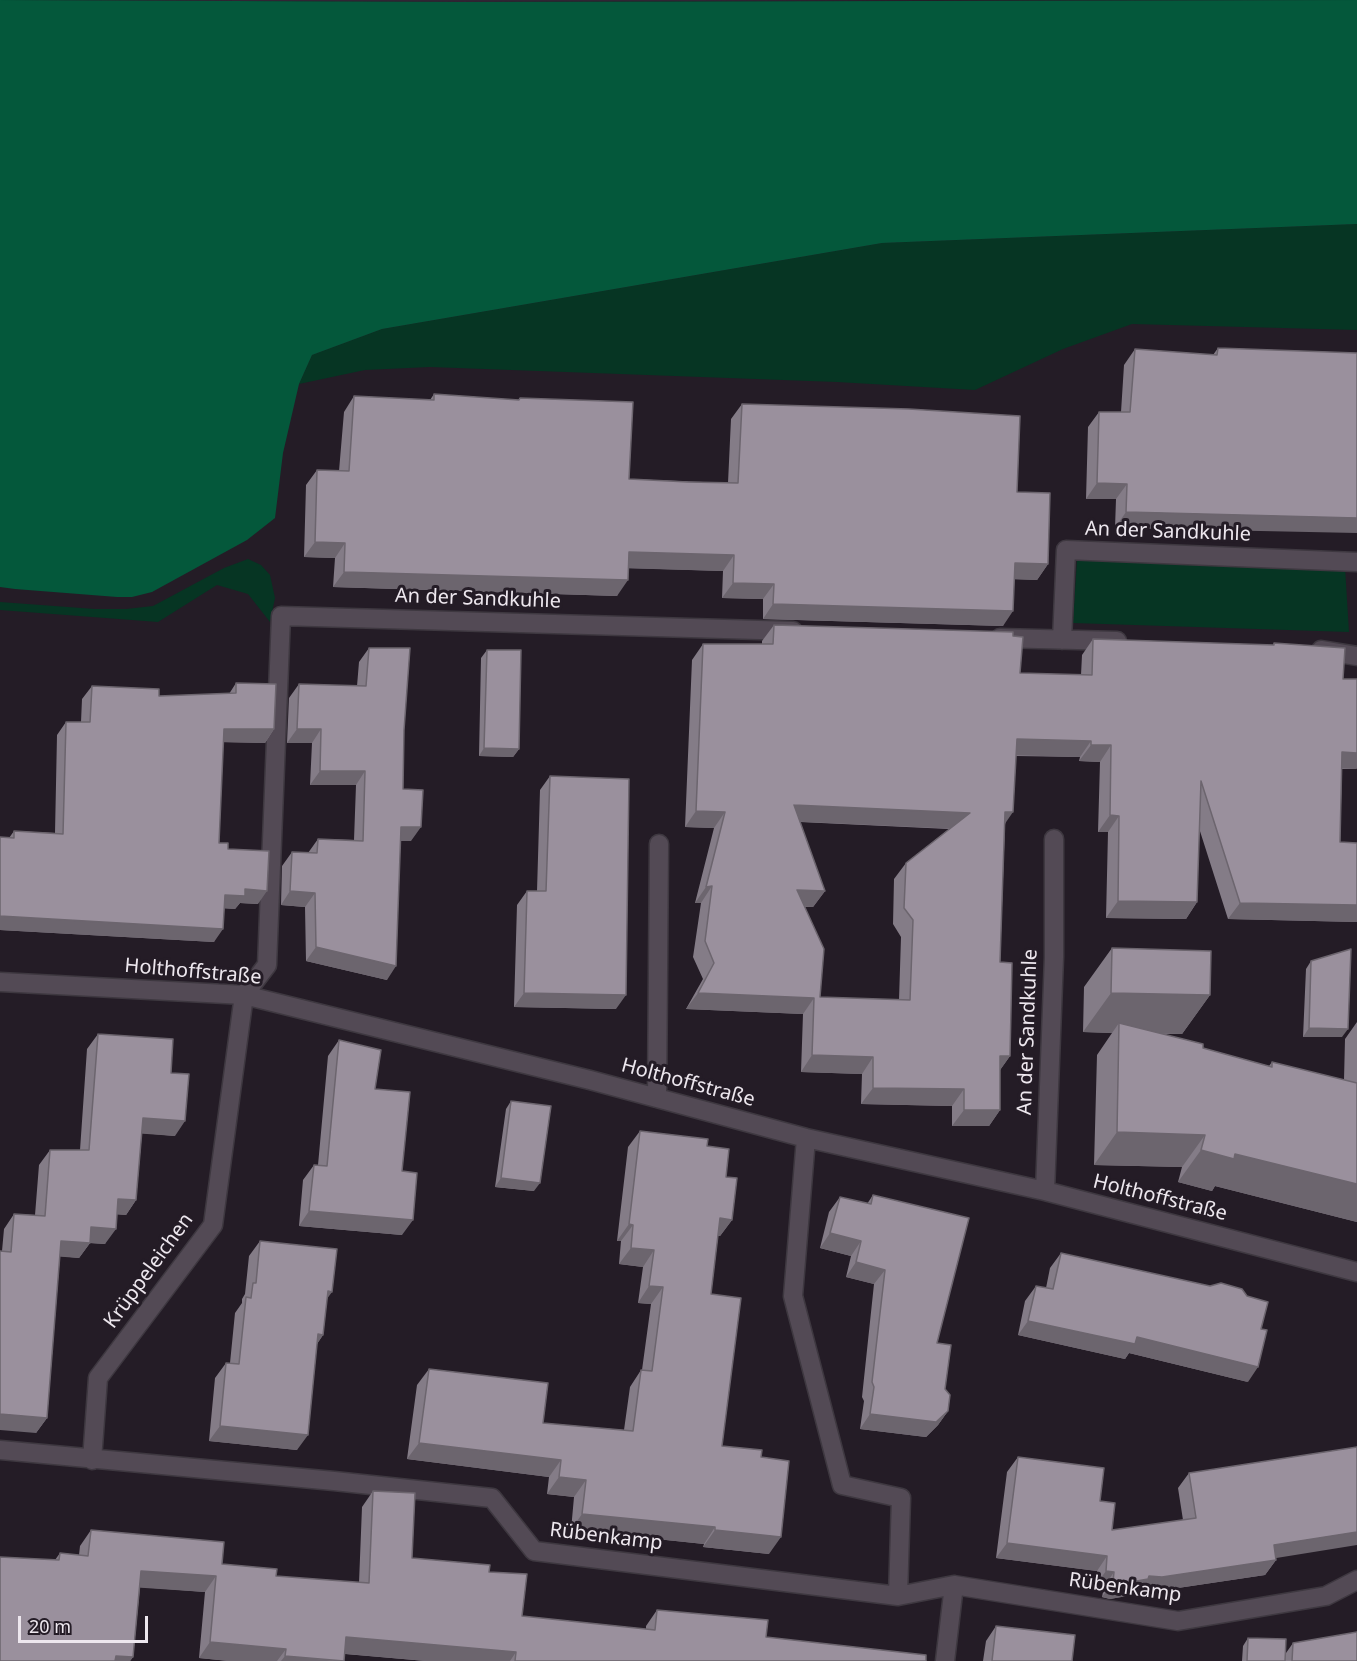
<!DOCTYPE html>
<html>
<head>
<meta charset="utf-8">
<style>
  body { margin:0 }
  #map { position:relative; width:1357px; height:1661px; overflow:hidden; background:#241c26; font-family:"Noto Sans",sans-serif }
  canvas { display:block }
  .scale { position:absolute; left:18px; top:1616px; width:130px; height:27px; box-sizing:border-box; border:3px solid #ede7ee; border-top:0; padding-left:8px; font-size:18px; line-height:21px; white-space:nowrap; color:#ede7ee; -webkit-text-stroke:4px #241c26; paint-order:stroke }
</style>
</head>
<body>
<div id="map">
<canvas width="1357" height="1661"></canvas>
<div class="scale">20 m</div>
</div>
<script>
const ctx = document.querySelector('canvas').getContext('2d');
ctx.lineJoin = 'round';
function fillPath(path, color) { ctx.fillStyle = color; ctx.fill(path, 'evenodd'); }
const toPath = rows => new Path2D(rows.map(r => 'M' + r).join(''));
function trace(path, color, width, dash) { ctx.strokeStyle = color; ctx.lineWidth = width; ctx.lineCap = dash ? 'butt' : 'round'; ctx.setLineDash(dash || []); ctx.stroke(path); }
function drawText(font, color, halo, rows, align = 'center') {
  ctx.font = font + ' "Noto Sans",sans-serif'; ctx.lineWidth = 6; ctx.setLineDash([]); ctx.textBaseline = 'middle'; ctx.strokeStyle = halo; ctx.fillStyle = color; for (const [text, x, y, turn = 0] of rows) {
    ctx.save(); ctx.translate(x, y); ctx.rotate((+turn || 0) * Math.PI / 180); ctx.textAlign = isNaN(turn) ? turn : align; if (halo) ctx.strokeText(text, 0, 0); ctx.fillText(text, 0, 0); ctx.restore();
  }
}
const built = toPath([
  [0,0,946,0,465,2]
]);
const green = toPath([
  [1357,224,1357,330,1132,324,1063,349,975,390,837,382,430,367,365,370,299,384,312,355,382,329,882,243],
  [248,559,261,565,270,575,275,598,270,622,248,594,217,585,158,622,0,610,0,602,95,609,126,609,153,606,224,568],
  [1077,560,1345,567,1349,632,1073,623]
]);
const forest = toPath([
  [0,0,465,2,1357,0,1357,224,882,243,382,329,312,355,299,384,283,453,275,518,247,540,152,592,132,597,117,597,15,589,0,587]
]);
const minor = toPath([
  [1000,638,1117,641],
  [1062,640,1066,550,1357,562],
  [1321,650,1357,656],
  [0,982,244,995,590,1080,806,1138,1045,1191,1357,1272],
  [657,1098,659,844],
  [806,1138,793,1296,842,1485,901,1498,898,1596],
  [1045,1191,1054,957,1054,839],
  [0,1450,334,1481,492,1498,534,1551,898,1596,954,1585,1178,1621,1326,1596,1357,1580],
  [92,1460,98,1378,213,1225,244,995,267,965,281,616,793,631],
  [945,1661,954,1585]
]);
const wall = toPath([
  [1218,348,1357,353,1115,528,1116,499,1086,499,1088,427,1099,412,1121,412,1124,365,1135,349,1213,355],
  [434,394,518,400,520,398,629,479,728,483,731,419,742,404,1017,492,1048,564,1037,580,1015,579,1003,626,763,619,763,599,722,598,723,571,628,568,617,596,333,587,335,558,304,557,306,485,317,470,339,471,344,412,354,396,430,400],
  [774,625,1013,636,1020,673,1081,675,1082,655,1093,639,1273,645,1274,643,1343,679,1357,679,1357,768,1356,769,1342,769,1340,842,1357,843,1357,922,1228,919,1199,828,1197,902,1186,919,1106,918,1108,832,1098,832,1100,762,1079,761,1080,757,1016,756,1005,825,1000,962,1010,1056,1000,1070,1000,1110,989,1126,952,1126,952,1106,861,1104,862,1074,801,1072,803,1014,686,1009,703,979,693,957,701,903,695,903,714,828,685,827,692,660,703,644,762,644,762,641],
  [800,822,949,829,906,863,894,879,893,924,901,937,899,1000,820,997,805,907,813,907,825,891],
  [369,648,404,730,403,789,411,841,400,841,387,980,306,961,305,907,281,905,282,866,292,852,308,853,318,839,354,840,356,785,310,785,312,743,287,743,289,698,299,684,357,686,359,662],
  [487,650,519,749,513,757,479,756,481,658],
  [236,683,274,729,265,743,223,742,219,843,228,849,258,904,240,903,235,909,224,908,214,942,0,930,0,837,9,838,14,831,55,833,57,735,66,722,81,722,82,699,92,686,159,696,229,694],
  [550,776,616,1009,514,1007,517,905,527,891,537,891,540,790],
  [1112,948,1210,995,1182,1034,1163,1034,1203,1048,1269,1066,1272,1062,1344,1080,1345,1039,1357,1022,1357,1222,1215,1186,1212,1191,1178,1182,1182,1167,1094,1165,1097,1055,1112,1033,1083,1032,1084,987],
  [1311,961,1342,1037,1303,1037,1306,969],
  [98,1034,171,1073,175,1136,142,1133,136,1200,126,1215,117,1214,105,1244,90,1243,79,1258,60,1256,47,1418,36,1433,2,1251,4,1229,14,1214,35,1215,39,1165,50,1150,80,1150,87,1049],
  [339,1040,375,1089,402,1171,402,1235,299,1226,303,1180,314,1165,318,1165,328,1056],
  [511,1101,534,1191,495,1187,506,1109],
  [640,1131,707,1146,726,1177,732,1220,720,1236,718,1236,711,1294,722,1446,761,1457,769,1554,703,1547,704,1544,571,1530,574,1497,547,1494,549,1477,407,1459,417,1385,429,1369,543,1423,624,1430,630,1387,641,1370,642,1370,651,1304,638,1303,643,1267,619,1264,621,1241,617,1241,628,1147],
  [873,1195,937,1343,948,1411,938,1425,926,1437,860,1429,864,1401,862,1397,874,1284,846,1277,851,1256,820,1248,829,1212,840,1197,867,1204],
  [260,1241,327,1299,323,1335,317,1344,297,1450,209,1441,215,1378,226,1363,230,1363,235,1313,242,1303,242,1299,245,1294,249,1256],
  [1061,1253,1248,1382,1129,1353,1125,1359,1018,1335,1025,1301,1036,1286,1046,1288,1050,1268],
  [1018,1457,1100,1501,1112,1530,1183,1520,1178,1488,1189,1473,1276,1558,1276,1560,1265,1575,1151,1592,1140,1591,1138,1594,1110,1599,1102,1597,1104,1587,1095,1586,1097,1571,996,1558,1007,1472],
  [373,1491,412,1558,489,1572,522,1616,646,1629,646,1626,657,1610,766,1637,926,1661,426,1661,345,1654,337,1661,229,1661,199,1658,205,1592,140,1587,133,1657,130,1661,0,1661,55,1560,60,1553,79,1555,80,1546,91,1530,222,1564,276,1576,359,1583,362,1507],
  [996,1626,1072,1661,983,1661,986,1641],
  [1248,1638,1286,1653,1293,1643,1357,1661,1242,1661,1243,1646]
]);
const shadedWall = toPath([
  [1097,483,1127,484,1116,499,1086,499],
  [1126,512,1357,518,1357,533,1115,528],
  [315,542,345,543,335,558,304,557],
  [629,552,734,555,723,571,618,568],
  [1015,563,1048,564,1037,580,1004,579],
  [344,572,628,580,617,596,333,587],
  [733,583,774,584,763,599,722,598],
  [773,604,1013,611,1003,626,763,619],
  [224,729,274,729,265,743,215,742],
  [297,729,321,729,312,743,287,743],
  [1017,739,1091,741,1080,757,1005,755],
  [1091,745,1111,745,1100,762,1079,761],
  [484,748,519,749,513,757,479,756],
  [1342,752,1357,753,1357,768,1356,769,1331,768],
  [320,771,365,771,356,785,310,785],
  [794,805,970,813,958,829,783,821],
  [696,811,725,812,714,828,685,827],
  [1005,812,1013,812,1002,828],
  [1110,815,1119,816,1108,832,1098,832],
  [401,827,421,827,411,841,391,841],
  [712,886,701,903,695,903,706,887],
  [245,889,267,891,258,904,240,903,235,909,216,908,225,895],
  [797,890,825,891,813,907,786,906],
  [290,891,315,893,305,907,281,905],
  [1118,901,1197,902,1186,919,1106,918],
  [1240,903,1357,905,1357,922,1228,919],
  [0,916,223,929,214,942,0,930],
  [316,947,396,966,387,980,306,961],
  [524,993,626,995,616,1009,514,1007],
  [698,993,814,998,803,1014,686,1009],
  [1111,993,1210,995,1182,1034,1119,1033,1119,1023,1112,1033,1083,1032],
  [1309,1028,1348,1029,1342,1037,1303,1037],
  [812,1055,873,1057,862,1074,801,1072],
  [1000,1056,1010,1056,998,1073],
  [873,1088,964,1089,952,1106,861,1104],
  [964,1110,1000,1110,989,1126,952,1126],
  [143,1118,185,1121,175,1136,133,1133],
  [1117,1132,1205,1135,1182,1167,1094,1165],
  [1201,1150,1235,1154,1357,1184,1357,1222,1215,1186,1212,1191,1178,1182],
  [501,1178,540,1183,534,1191,495,1187],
  [118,1199,136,1200,126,1215,108,1214],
  [309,1211,413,1220,402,1235,299,1226],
  [720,1218,732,1220,720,1236,708,1235],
  [629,1224,633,1225,621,1241,617,1241],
  [91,1227,116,1229,105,1244,90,1243,79,1258,51,1256,61,1241],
  [830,1233,861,1241,851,1256,820,1248],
  [631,1248,654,1250,643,1267,619,1264],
  [856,1262,885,1270,874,1284,846,1277],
  [649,1286,663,1287,651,1304,638,1303],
  [328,1291,332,1292,321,1307],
  [1028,1321,1137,1337,1258,1367,1248,1382,1129,1353,1125,1359,1018,1335],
  [318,1334,323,1335,312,1351],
  [948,1411,938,1425,926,1437,860,1429,870,1414],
  [0,1414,47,1418,36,1433,0,1430],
  [220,1426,308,1435,297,1450,209,1441],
  [419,1443,561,1460,549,1477,407,1459],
  [559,1477,586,1480,574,1497,547,1494],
  [582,1514,715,1527,704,1544,571,1530],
  [715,1530,781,1537,769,1554,703,1547],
  [1357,1532,1357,1545,1264,1560,1274,1545],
  [1007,1543,1107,1556,1097,1571,996,1558],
  [1276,1560,1265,1575,1151,1592,1140,1591,1138,1594,1110,1599,1102,1597,1113,1582,1149,1576],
  [141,1571,216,1576,205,1592,130,1587],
  [1106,1571,1114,1572,1104,1587,1095,1586],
  [346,1637,516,1652,510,1661,426,1661,335,1653],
  [210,1642,286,1649,277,1661,229,1661,199,1658],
  [116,1656,133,1657,130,1661,112,1661],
  [285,1656,337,1661,281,1661]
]);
const building = toPath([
  [1218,348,1357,353,1357,518,1126,512,1127,484,1097,483,1099,412,1130,412,1135,349,1217,355,1218,348],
  [434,394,519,400,520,398,633,402,629,479,688,482,738,483,742,404,909,409,1020,416,1017,492,1050,493,1048,564,1015,563,1013,611,773,604,774,584,733,583,734,555,629,552,628,580,344,572,345,543,315,542,317,470,349,471,354,396,434,400,434,394],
  [774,625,1013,632,1013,636,1023,637,1020,673,1092,675,1093,639,1274,645,1274,643,1345,648,1343,679,1357,679,1357,753,1342,752,1340,842,1357,843,1357,905,1240,903,1201,781,1197,902,1118,901,1119,816,1110,815,1111,745,1091,745,1091,741,1017,739,1013,812,1005,812,1000,962,1012,963,1010,1056,1000,1056,1000,1110,964,1110,964,1089,873,1088,873,1057,812,1055,814,998,698,993,714,963,705,941,712,886,706,887,725,812,696,811,703,644,773,644,774,625],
  [794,805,970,813,906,863,904,908,913,920,910,1000,820,997,824,949,797,890,825,891,794,805],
  [369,648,410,648,404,730,403,789,423,790,421,827,401,827,396,966,316,947,315,893,290,891,292,852,317,853,318,839,363,841,365,771,320,771,321,729,297,729,299,684,366,686,369,648],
  [487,650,521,650,519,749,484,748,487,650],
  [236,683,276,684,274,729,224,729,219,843,228,843,228,849,269,851,267,891,245,889,245,896,225,895,223,929,0,916,0,837,14,838,14,831,63,834,66,722,90,722,92,686,159,689,159,696,236,693,236,683],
  [550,776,629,779,626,995,524,993,527,891,546,891,550,776],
  [1112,948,1211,951,1210,995,1111,993,1112,948],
  [1351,949,1348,1029,1309,1028,1311,961,1351,949],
  [1119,1023,1203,1044,1203,1048,1272,1067,1272,1062,1357,1083,1357,1184,1235,1154,1234,1159,1201,1150,1205,1135,1117,1132,1119,1023],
  [98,1034,173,1039,171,1073,189,1074,185,1121,143,1118,136,1200,118,1199,116,1229,91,1227,90,1243,61,1241,47,1418,0,1414,0,1251,11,1252,14,1214,45,1216,50,1150,89,1150,98,1034],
  [339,1040,381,1050,375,1089,410,1092,402,1171,417,1173,413,1220,309,1211,314,1165,327,1166,339,1040],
  [511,1101,551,1106,540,1183,501,1178,511,1101],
  [640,1131,708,1139,707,1146,729,1149,726,1177,737,1178,732,1220,720,1218,711,1294,741,1298,722,1446,762,1450,761,1457,789,1461,781,1537,715,1530,715,1527,582,1514,586,1480,559,1477,561,1460,419,1443,429,1369,548,1383,543,1423,633,1431,641,1370,652,1371,663,1287,649,1286,654,1250,631,1248,633,1225,629,1224,640,1131],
  [873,1195,969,1218,937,1343,951,1345,945,1389,950,1395,948,1411,936,1422,870,1414,874,1387,872,1382,885,1270,856,1262,861,1241,830,1233,840,1197,871,1204,873,1195],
  [260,1241,337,1249,332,1292,328,1291,323,1335,318,1334,308,1435,220,1426,226,1363,239,1364,246,1297,251,1298,253,1283,256,1283,260,1241],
  [1061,1253,1210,1286,1221,1283,1242,1289,1247,1296,1268,1302,1261,1329,1267,1330,1258,1367,1137,1337,1135,1344,1028,1321,1036,1286,1053,1289,1061,1253],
  [1357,1447,1357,1532,1274,1545,1276,1560,1162,1577,1149,1576,1148,1579,1120,1584,1113,1582,1114,1572,1106,1571,1107,1556,1007,1543,1018,1457,1104,1468,1100,1501,1115,1503,1112,1530,1196,1518,1189,1473,1357,1447],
  [373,1491,415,1493,412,1558,490,1565,489,1572,527,1574,522,1616,655,1630,657,1610,768,1620,766,1637,926,1655,926,1661,515,1661,516,1652,346,1637,344,1661,285,1656,286,1649,210,1642,216,1576,141,1571,133,1657,116,1656,115,1661,0,1661,0,1557,59,1560,60,1553,88,1556,91,1530,224,1542,222,1564,277,1569,276,1576,369,1583,373,1491],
  [996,1626,1075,1635,1072,1661,992,1661,996,1626],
  [1357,1632,1357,1661,1292,1661,1293,1643,1357,1632],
  [1248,1638,1286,1639,1285,1661,1247,1661,1248,1638]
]);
const streetNames = [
  ["An der Sandkuhle",1168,532,2],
  ["An der Sandkuhle",478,599,2],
  ["Holthoffstraße",193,972,5],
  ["An der Sandkuhle",1028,1032,-88],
  ["Holthoffstraße",688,1083,15],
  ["Holthoffstraße",1160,1198,14],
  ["Krüppeleichen",149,1271,-54],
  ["Rübenkamp",606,1537,7],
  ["Rübenkamp",1125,1588,8]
];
fillPath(built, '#302433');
fillPath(green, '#063523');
fillPath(forest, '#04583b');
trace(minor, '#3e3840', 21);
trace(minor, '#534a55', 18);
fillPath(wall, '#847c87');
fillPath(shadedWall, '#6c656e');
fillPath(building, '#9a909d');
trace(building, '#6c656e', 1.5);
drawText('20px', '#ede7ee', '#241c26', streetNames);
</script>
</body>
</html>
